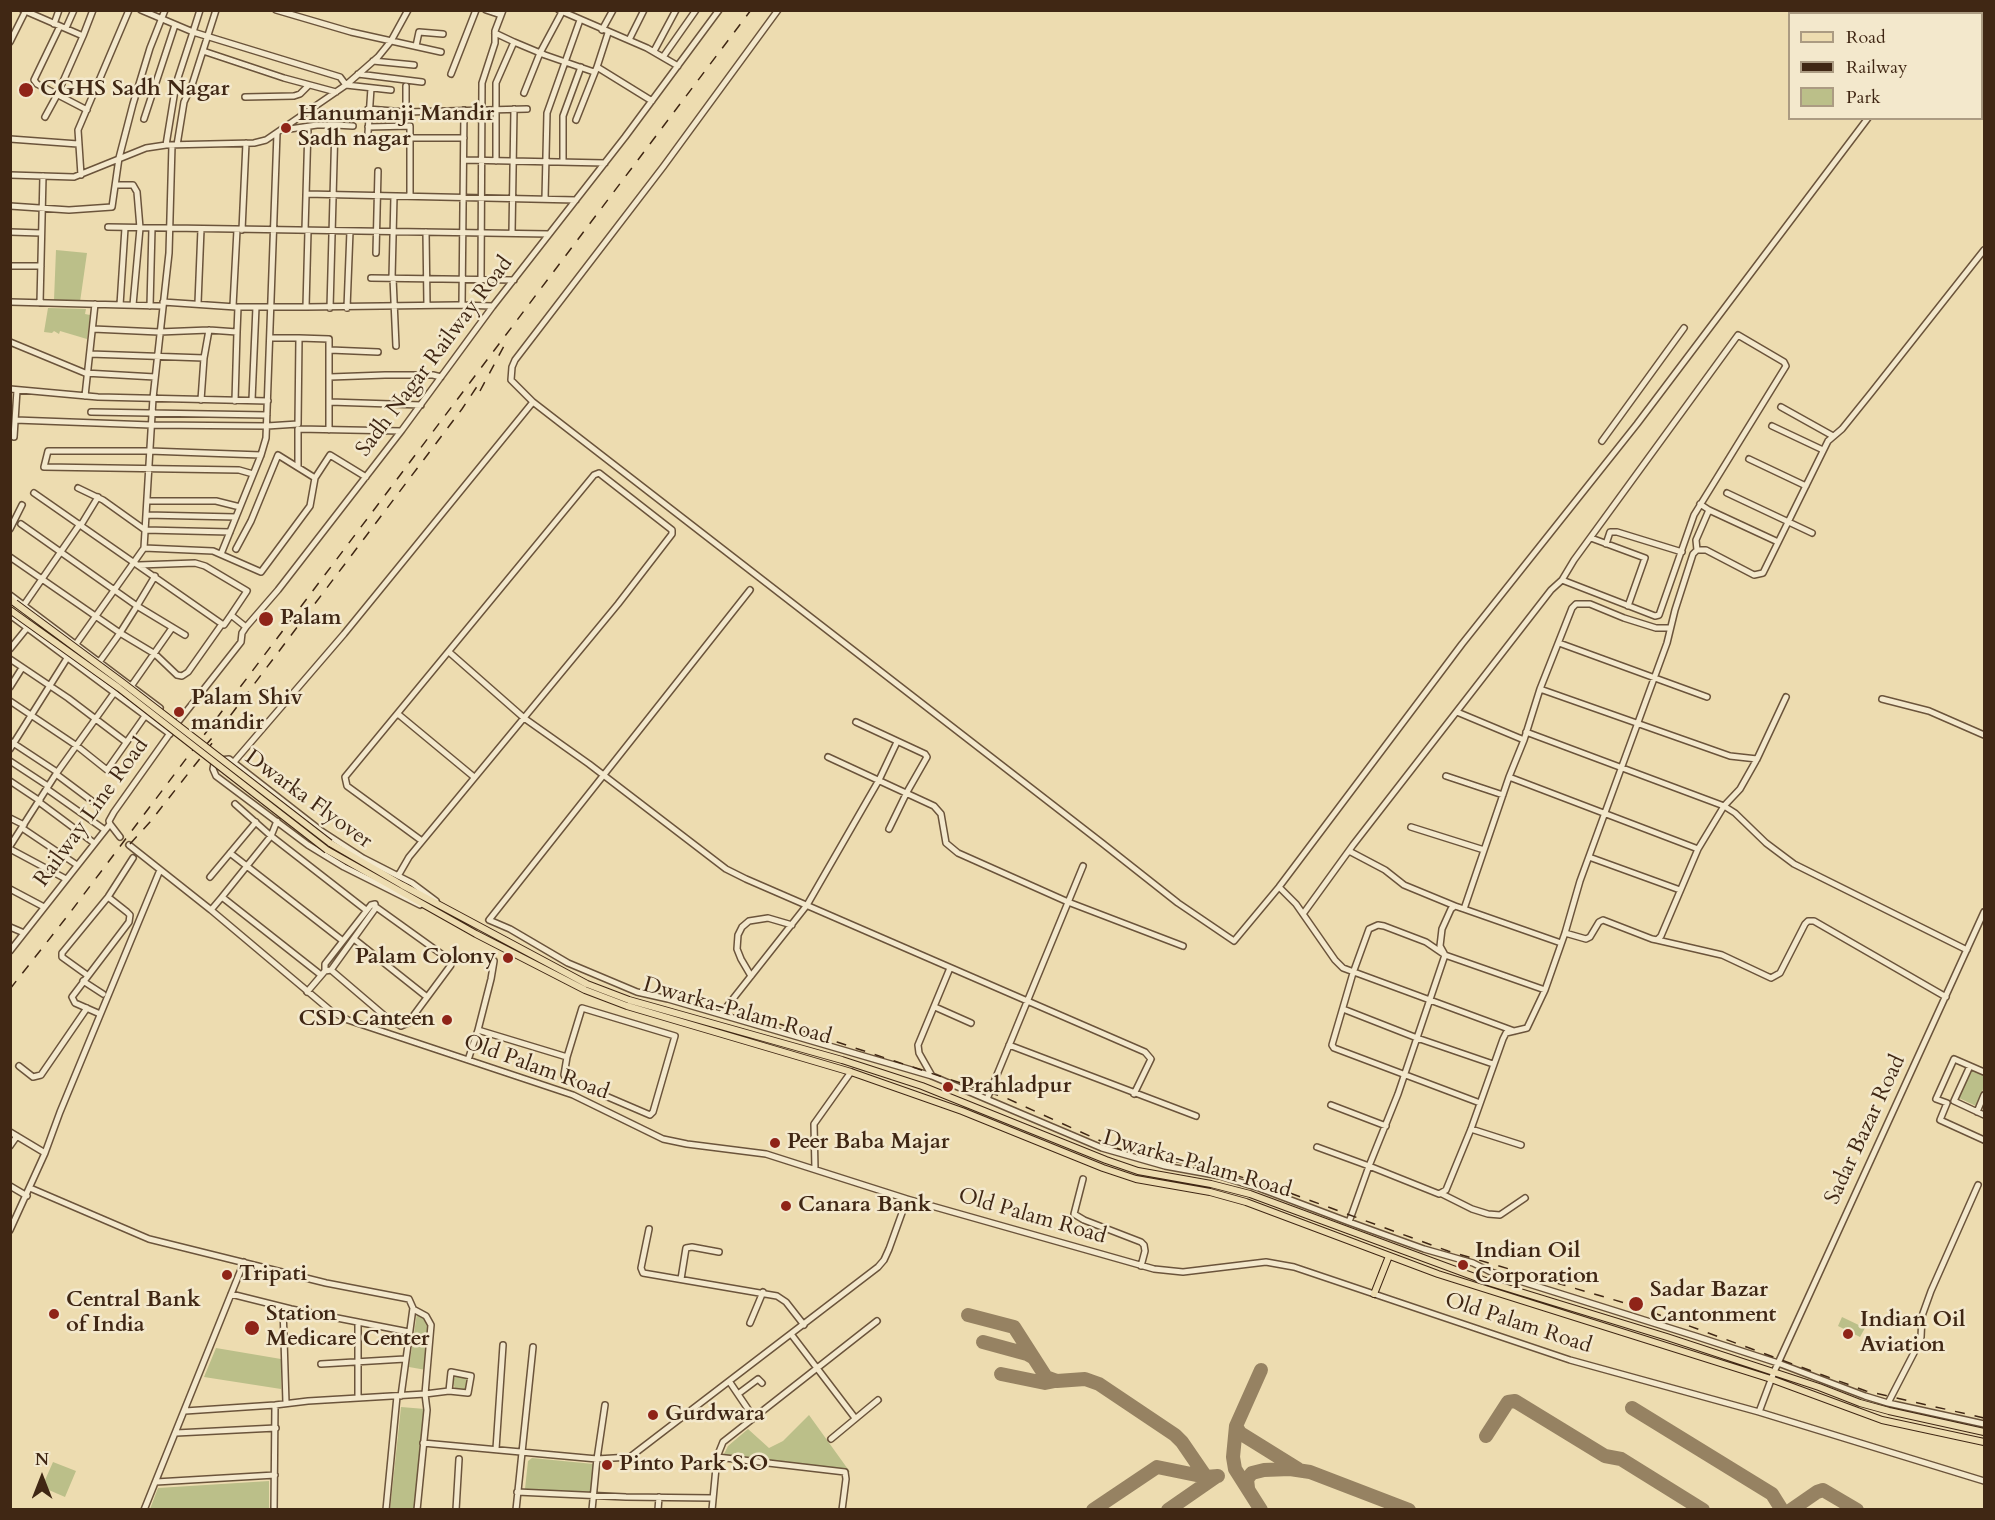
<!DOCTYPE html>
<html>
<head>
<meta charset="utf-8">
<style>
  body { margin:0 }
  #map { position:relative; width:1995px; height:1520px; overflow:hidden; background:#eddcb0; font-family:Cardo,serif }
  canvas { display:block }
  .frame { position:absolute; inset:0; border:12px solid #402714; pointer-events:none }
  .legend { position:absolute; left:1788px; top:12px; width:195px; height:108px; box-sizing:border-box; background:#f3e8cc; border:2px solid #ab9b82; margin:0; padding:8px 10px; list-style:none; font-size:18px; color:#402714 }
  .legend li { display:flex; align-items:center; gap:12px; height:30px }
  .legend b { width:30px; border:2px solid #ab9b82 }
  .north { position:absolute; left:12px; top:1448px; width:60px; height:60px; -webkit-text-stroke:4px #f3e8cc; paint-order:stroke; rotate:0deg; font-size:16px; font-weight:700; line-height:24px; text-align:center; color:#402714 }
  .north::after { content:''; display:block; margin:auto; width:21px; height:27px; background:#402714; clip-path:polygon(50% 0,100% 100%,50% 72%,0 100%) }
</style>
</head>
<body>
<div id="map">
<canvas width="1995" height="1520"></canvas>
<div class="frame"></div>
<ul class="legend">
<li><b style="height:8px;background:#eddcb0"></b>Road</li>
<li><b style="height:8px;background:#402714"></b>Railway</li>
<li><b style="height:16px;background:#bbbf89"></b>Park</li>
</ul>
<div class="north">N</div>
</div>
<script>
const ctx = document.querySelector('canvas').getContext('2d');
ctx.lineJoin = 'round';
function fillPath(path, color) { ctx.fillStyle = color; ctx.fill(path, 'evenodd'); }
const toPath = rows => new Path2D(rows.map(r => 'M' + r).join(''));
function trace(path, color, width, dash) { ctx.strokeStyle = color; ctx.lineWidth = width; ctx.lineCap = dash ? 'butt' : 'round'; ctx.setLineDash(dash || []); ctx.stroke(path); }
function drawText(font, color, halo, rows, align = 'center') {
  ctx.font = font + ' Cardo,serif'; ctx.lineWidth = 5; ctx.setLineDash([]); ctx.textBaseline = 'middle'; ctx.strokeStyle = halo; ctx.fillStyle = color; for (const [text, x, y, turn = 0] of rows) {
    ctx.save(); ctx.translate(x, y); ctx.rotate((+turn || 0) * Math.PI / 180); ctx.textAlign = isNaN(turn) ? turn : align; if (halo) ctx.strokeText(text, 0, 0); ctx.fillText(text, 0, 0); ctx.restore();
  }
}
const green = toPath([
  [56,250,87,253,80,302,54,300],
  [48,308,86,309,85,314,90,315,87,339,60,331,59,334,54,331,52,333,44,332],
  [1972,1070,1984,1076,1984,1087,1976,1106,1959,1098],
  [417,1313,430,1323,426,1370,409,1367],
  [1842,1317,1865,1328,1860,1337,1838,1326],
  [216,1348,281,1359,281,1389,204,1377],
  [455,1376,470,1377,467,1391,456,1391,453,1383],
  [401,1407,425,1409,415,1509,390,1510],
  [809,1415,850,1472,723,1456,728,1446,748,1429,769,1448,783,1441],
  [532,1458,594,1464,591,1495,525,1489,528,1461],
  [53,1462,76,1471,65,1497,42,1487],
  [269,1481,269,1509,150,1509,158,1488]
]);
const taxiway = toPath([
  [968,1315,1014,1327,1046,1377,1057,1381,1085,1379,1099,1384,1175,1435,1182,1442,1206,1477,1218,1476],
  [983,1342,1027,1354,1034,1358],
  [1001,1374,1045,1383,1055,1381],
  [1632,1408,1772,1494,1782,1510],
  [1236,1426,1240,1433,1298,1469],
  [1486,1436,1508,1402,1515,1401,1605,1456,1621,1459,1703,1510],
  [1248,1488,1247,1479,1252,1473,1264,1470,1290,1469,1310,1472,1409,1510],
  [1093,1510,1157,1467,1206,1477],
  [1168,1510,1217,1476],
  [1261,1510,1235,1469,1233,1457,1236,1426,1261,1370],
  [1791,1510,1817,1492,1823,1490,1857,1510]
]);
const minor = toPath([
  [23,10,83,36,93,10],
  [141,10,193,32,200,10],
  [276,10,351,32,441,52],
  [486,10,501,15],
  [559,10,647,48,678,66],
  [778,10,663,167,515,360,512,367,511,380,533,402,1102,843,1178,903,1234,941,1279,887,1462,644,1637,424,1868,118],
  [1946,14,1948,10],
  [1966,14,1968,10],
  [54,24,59,10],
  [60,26,34,80,37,84,87,110],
  [66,28,74,10],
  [602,30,613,10],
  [495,33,514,42],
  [629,40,644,10],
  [10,42,26,10],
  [416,46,419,32,443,34],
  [203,51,284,78,336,92],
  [654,51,676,10],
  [663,57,696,10],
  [373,61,414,65],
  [597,67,608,33],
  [358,74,422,82],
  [451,74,476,10],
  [406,86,406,112],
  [524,93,540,53,562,12],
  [245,97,294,96,300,94,309,85],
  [368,109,406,112,527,109],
  [1982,109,1984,110],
  [45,117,57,95,83,36],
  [144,119,175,25],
  [576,120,597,67,652,101],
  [335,125,353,126],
  [368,127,410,126,410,196],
  [283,130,317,125,335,125,330,308],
  [368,133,371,88],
  [410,138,464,138],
  [10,139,78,144],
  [166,145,176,84,193,32,340,77,346,85,391,90],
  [177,145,184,102,192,85,216,10],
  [464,160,605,163],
  [496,161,496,83,514,42,545,55,594,72],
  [563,162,563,116,581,67],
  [10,175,74,177,146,148,166,145,254,143,266,140,346,85,378,57,391,41,408,10],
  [81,175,78,130,129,10],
  [117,185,133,185,137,192,140,228,133,305],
  [306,194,576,200],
  [545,199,547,113,580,20],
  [10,206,69,210,112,207,119,158,133,104,150,48,165,10],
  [108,227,549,234],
  [242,230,246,143],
  [305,230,308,127],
  [10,232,41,233],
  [426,232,427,305],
  [512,233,514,109],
  [376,253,378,171],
  [10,266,41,266],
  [371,278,514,280],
  [392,278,394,196],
  [393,278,396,346],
  [481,279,482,83,495,43,495,31,503,10],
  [10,302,162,306],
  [163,302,236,307],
  [40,303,43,176],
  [198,303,201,229],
  [120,305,125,228],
  [462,305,464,110],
  [150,306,152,228],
  [233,306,237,230],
  [306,307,457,305,493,306],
  [347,308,350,231],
  [93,329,159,332,209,330,237,332,235,401],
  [237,332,238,307,306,307,308,231],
  [270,338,299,338,298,424],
  [299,338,329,339,329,430],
  [10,342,85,373,155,377],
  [330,350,378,352],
  [90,354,204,358,201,400],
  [204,358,209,330],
  [330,377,385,375,433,375,441,377],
  [10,389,98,397,268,401],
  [85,396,95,304],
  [252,400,256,307],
  [330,402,421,405],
  [1781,407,1833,436],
  [91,412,267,415],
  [15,420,151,425,267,426,298,424],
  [1772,426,1823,450],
  [14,437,17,390],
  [1602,441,1684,328],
  [1749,459,1806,486],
  [298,467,298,429,401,431],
  [253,474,239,470,44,467,48,451,149,451,261,455],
  [78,488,103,500,145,530,230,532],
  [34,493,222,624],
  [1727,493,1812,533],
  [147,501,216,501,240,507],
  [1700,504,1709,510,1778,542],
  [146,515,236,517],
  [21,524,137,606,120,633,155,654,177,675,182,676,188,672,222,624,224,625,231,615,246,627],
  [81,525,98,497],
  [10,529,22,505],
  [1591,538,1645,558,1628,606],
  [1606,544,1610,532,1617,532,1682,552],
  [144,548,213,551,261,572,310,506,315,478],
  [236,549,251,521,278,455,315,478,330,455,366,477],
  [1697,550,1696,540,1709,510],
  [221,554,261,455,266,438,277,133],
  [10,557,120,633,100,661],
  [139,565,195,563,205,566,247,591,231,615],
  [155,576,137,606,185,635],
  [750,590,489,920,510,929,568,963,637,992,668,999,932,1076,1102,1148,1165,1166,1220,1176,1259,1188,1349,1222,1424,1249,1473,1263,1491,1272,1695,1336,1778,1363,1865,1396,1888,1403,1984,1424],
  [10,595,160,708],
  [24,605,80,524],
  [10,615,170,734],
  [1559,643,1707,697],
  [10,649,27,628],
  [449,652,524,718,589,764,726,869,746,879,1145,1052,1151,1059,1134,1094],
  [10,659,68,698,126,742],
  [132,685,172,628],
  [10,687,22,668],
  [1540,689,1730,756,1757,759],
  [1882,699,1929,711,1984,735],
  [10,701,77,746,107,770,145,716],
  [1457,712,1524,740],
  [398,714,474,777],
  [856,722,925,754,927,757,907,792,889,829],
  [1526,732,1724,806,1735,813,1766,843,1794,864,1967,950],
  [10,741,57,772],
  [10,749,76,644,144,548,153,398,169,253,172,145],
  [828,757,934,806,941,814,946,843,958,853,1068,902,1183,946],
  [10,761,48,786],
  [233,763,344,634,533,402],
  [56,774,100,807],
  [1446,776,1503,795],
  [1509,777,1698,849],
  [10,781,40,801],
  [47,789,105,830],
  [39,802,94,843],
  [235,804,271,836,277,821],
  [10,818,24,825],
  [110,824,120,837],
  [1411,827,1484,850],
  [22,828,77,865],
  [129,845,211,910,331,1011,348,1020,573,1095,663,1139,687,1144,766,1154,907,1199,1154,1269,1183,1272,1266,1262,1294,1267,1570,1360,1759,1412,1984,1481],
  [10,846,56,774,114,693],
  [10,849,66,879],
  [1349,851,1385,870,1404,885,1455,906],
  [230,853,343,941],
  [1589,857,1680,890],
  [398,876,409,857,618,604,672,534,672,530,599,473,594,475,345,777,347,786,422,841],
  [210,877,256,822],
  [1279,887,1296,904,1335,960,1343,968,1514,1031],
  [10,889,44,907],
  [420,905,344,867,308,845,216,776,213,769,214,764,220,760,229,759,320,830,363,858,412,883,436,901],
  [211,910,222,897],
  [1303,914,1353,845,1551,590,1562,580,1574,560,1738,335,1784,362,1786,366,1694,515,1659,615,1655,616,1562,580],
  [10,927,24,933],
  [1565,933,1586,939,1590,937,1599,922,1603,920,1652,939,1657,940,1661,936,1698,849,1724,806,1740,789,1757,759,1786,697],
  [354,939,427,997],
  [1657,940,1722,955,1771,978,1780,973,1805,924,1808,921,1814,921,1946,997],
  [1561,943,1464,909,1509,777,1524,740,1540,689,1572,608,1576,604,1590,604,1624,618,1656,628,1670,628],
  [10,951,110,824,109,821,114,812,178,722,241,642,242,633,246,627,278,590,402,430,493,306,625,137,719,10],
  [331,970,386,1017,401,1026,408,1023,451,965,448,959,440,953,376,907],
  [87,975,62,957,62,953,108,897,133,858],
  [321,975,222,897,271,836,366,910],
  [751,976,741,959,737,949,738,935,742,927,749,921,768,918,792,925],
  [83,981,103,994],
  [307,992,325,971,325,964,371,905,375,904,375,909,331,970,325,971],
  [935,1007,971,1023],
  [1343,1009,1417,1038,1493,1064],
  [100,1014,75,1003,72,997,129,922,130,915,127,912,108,897],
  [721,1014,807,905,879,780,897,742],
  [478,1030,567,1057,582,1008,675,1036,653,1112,650,1115,566,1079,564,1075,567,1057],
  [1009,1045,1196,1116],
  [468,1060,478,1030,491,979,494,961],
  [19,1066,33,1077,41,1075,87,1008],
  [1970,1066,1954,1101,1984,1115],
  [1984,1072,1954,1059,1936,1099,1947,1103,1940,1120,1984,1140],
  [932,1076,919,1053,918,1045,950,968],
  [987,1099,1083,866],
  [1480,1103,1334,1048,1332,1045,1353,973,1369,929,1378,925,1384,926,1426,942,1445,955,1545,990],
  [1331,1105,1386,1126],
  [1977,1112,1984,1095],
  [1471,1129,1521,1145],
  [10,1132,45,1153],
  [10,1146,17,1136],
  [1317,1147,1369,1166,1398,1094,1445,955,1440,946,1442,929,1451,909,1455,906,1464,909],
  [815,1169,814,1124,851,1072],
  [1083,1179,1074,1214,1084,1220,1141,1242,1144,1245,1145,1251,1141,1266],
  [10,1186,27,1196],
  [30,1188,149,1239,326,1283,409,1299,413,1308,401,1396],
  [1442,1194,1472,1209,1488,1214,1500,1215,1525,1198],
  [1349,1222,1369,1166,1439,1194,1446,1190,1471,1129,1503,1039,1506,1033,1527,1028,1545,990,1565,933,1580,881,1667,643,1675,610,1693,554,1697,550,1706,550,1754,575,1763,573,1828,441,1842,429,1871,393,1984,250],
  [649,1229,641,1268,643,1273,777,1296,786,1302,804,1325],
  [10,1230,45,1153,60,1112,160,870],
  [681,1279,686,1248,692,1247,719,1252],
  [231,1294,291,1309,409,1332],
  [283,1307,286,1403],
  [413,1309,426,1316,431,1325,425,1394,427,1410,417,1510],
  [358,1322,358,1398],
  [750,1323,763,1292],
  [791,1334,855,1418],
  [321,1364,405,1359],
  [729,1381,754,1418],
  [738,1394,758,1379,762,1383],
  [1888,1403,1917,1347,1921,1337,1922,1316,1931,1291,1978,1185],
  [185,1411,275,1405,308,1401,425,1394,449,1391,468,1393,471,1376,451,1372,449,1391],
  [1759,1412,1774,1372,1984,912],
  [176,1433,276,1428],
  [831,1439,878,1400],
  [423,1443,597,1459,630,1457,878,1267,884,1260,889,1249,907,1199],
  [496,1449,503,1345],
  [717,1457,845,1472,846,1479,842,1510],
  [597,1459,605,1405],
  [156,1482,275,1475],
  [517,1492,626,1497,712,1498],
  [144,1510,244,1262],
  [274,1510,275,1405],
  [386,1510,397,1396],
  [456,1510,459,1459],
  [516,1510,533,1347],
  [592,1510,597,1458],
  [658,1510,659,1497],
  [712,1510,717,1457,723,1442,877,1321]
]);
const major = toPath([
  [10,598,15,603],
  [330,843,402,885,587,984,629,1000,842,1060,922,1086,1106,1160,1138,1171,1211,1184,1250,1194,1491,1283,1667,1337,1819,1387,1860,1403,1889,1411,1984,1432],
  [327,850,476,934,585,990,627,1006,851,1072,962,1111,1103,1168,1136,1179,1210,1192,1246,1202,1438,1274,1771,1379,1882,1420,1984,1442],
  [1374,1294,1389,1256]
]);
const rail = toPath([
  [480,391,504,346],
  [205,746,224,724,462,409,480,382],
  [130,844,150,822,213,742],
  [10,989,69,914,751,10],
  [684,994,837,1042,1006,1098,1116,1148,1135,1154,1214,1169,1268,1185,1448,1251,1635,1306,1866,1391,1984,1418]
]);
const majorBridge = toPath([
  [15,603,123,683,330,843],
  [10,610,119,688,327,850]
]);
const markers = [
  [26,90,8,"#8f2418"],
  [286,128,6,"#8f2418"],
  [266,619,8,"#8f2418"],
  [179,712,6,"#8f2418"],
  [508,958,6,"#8f2418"],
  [447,1020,6,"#8f2418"],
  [948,1087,6,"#8f2418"],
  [775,1143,6,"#8f2418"],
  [786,1206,6,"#8f2418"],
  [1463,1265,6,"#8f2418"],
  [227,1275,6,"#8f2418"],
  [1636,1304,8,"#8f2418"],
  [54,1314,6,"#8f2418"],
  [252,1328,8,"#8f2418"],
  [1848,1334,6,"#8f2418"],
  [653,1415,6,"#8f2418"],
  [607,1465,6,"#8f2418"]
];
const poiNames = [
  ["CGHS Sadh Nagar",40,90],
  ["Hanumanji Mandir",298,115],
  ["Sadh nagar",298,140],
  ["Palam",280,619],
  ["Palam Shiv",191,699],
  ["mandir",191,724],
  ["Palam Colony",496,958,"right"],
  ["CSD Canteen",435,1020,"right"],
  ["Prahladpur",960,1087],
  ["Peer Baba Majar",787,1143],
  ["Canara Bank",798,1206],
  ["Indian Oil",1475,1252],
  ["Corporation",1475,1277],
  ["Tripati",239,1275],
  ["Sadar Bazar",1650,1291],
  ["Cantonment",1650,1316],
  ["Central Bank",66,1301],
  ["of India",66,1326],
  ["Station",266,1315],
  ["Medicare Center",266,1340],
  ["Indian Oil",1860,1321],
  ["Aviation",1860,1346],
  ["Gurdwara",665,1415],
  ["Pinto Park S.O",619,1465]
];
const streetNames = [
  ["Sadh Nagar Railway Road",435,357,-53],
  ["Dwarka Flyover",308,800,36],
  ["Railway Line Road",92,813,-54],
  ["Dwarka-Palam Road",737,1012,16],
  ["Old Palam Road",536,1068,20],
  ["Sadar Bazar Road",1866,1130,-65],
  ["Dwarka-Palam Road",1197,1165,16],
  ["Old Palam Road",1032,1217,16],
  ["Old Palam Road",1518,1324,18]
];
fillPath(green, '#bbbf89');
trace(taxiway, '#968262', 14);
trace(minor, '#6b543b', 8);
trace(major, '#402714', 8);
trace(minor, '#f3e8cc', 5);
trace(major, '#eddcb0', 6);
trace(rail, '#402714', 1.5, [10, 10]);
trace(majorBridge, '#402714', 8, []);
trace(majorBridge, '#eddcb0', 6);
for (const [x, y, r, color] of markers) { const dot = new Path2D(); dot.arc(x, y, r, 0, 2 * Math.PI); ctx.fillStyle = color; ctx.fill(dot); trace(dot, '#f3e8cc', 2); }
drawText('bold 22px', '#402714', '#f3e8cc', poiNames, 'left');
drawText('22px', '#402714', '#f3e8cc', streetNames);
</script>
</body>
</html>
